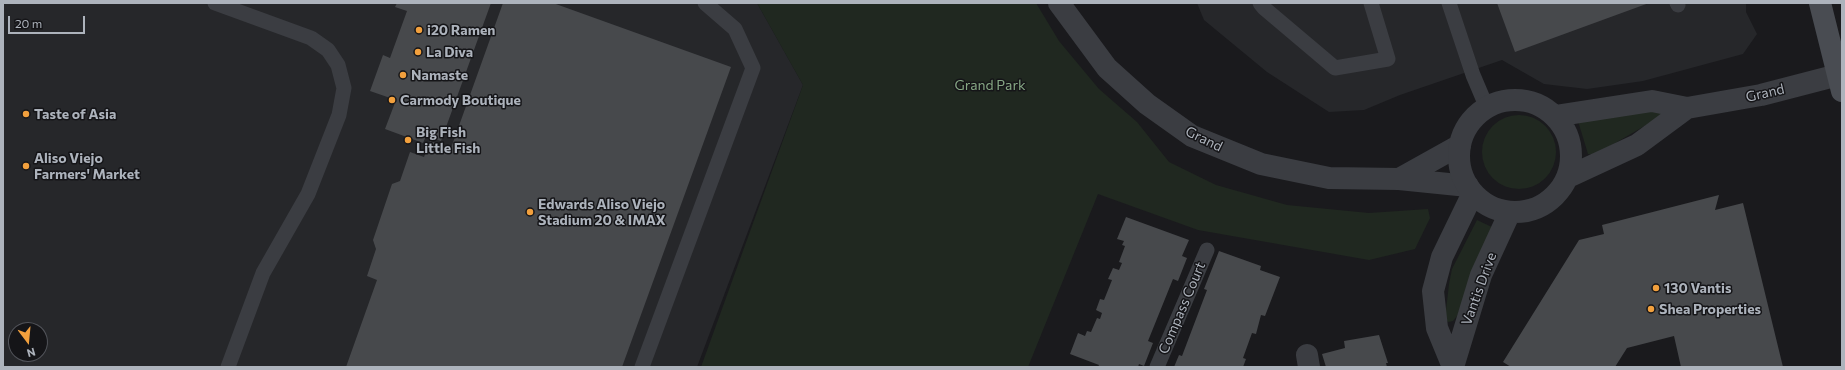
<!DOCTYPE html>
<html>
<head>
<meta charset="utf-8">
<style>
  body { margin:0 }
  #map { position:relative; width:1845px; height:370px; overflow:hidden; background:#1a1a1d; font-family:Commissioner,sans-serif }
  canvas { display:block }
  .frame { position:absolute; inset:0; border:4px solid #adb3bc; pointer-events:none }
  .north { position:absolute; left:8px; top:322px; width:40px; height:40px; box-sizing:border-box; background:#151518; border:1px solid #52545a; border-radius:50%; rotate:164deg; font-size:11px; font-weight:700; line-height:16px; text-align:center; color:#adb3bc }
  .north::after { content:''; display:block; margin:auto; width:14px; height:18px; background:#f2a03d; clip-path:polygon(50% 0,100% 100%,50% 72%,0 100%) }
  .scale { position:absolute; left:8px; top:16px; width:77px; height:18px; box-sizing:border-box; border:2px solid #adb3bc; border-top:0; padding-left:5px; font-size:12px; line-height:14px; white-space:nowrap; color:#adb3bc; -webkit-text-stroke:3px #151518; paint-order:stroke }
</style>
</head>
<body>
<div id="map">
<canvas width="1845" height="370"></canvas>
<div class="frame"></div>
<div class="north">N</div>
<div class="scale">20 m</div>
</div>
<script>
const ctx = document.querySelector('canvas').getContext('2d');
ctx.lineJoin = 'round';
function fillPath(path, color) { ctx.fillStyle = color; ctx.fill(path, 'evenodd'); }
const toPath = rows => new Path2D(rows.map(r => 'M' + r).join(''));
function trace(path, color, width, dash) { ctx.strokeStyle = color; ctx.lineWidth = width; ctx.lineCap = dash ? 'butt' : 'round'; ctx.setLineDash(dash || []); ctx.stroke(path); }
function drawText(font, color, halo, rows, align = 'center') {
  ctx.font = font + ' Commissioner,sans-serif'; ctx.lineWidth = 3; ctx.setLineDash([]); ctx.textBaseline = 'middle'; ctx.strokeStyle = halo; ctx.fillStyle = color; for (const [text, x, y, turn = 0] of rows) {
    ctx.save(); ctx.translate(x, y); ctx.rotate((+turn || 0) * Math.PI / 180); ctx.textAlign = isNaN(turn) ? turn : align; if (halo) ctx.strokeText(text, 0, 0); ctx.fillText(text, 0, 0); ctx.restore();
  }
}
const built = toPath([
  [3,3,757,3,803,85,697,367,3,367],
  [16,330,40,330,40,354,16,354],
  [1197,3,1746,3,1746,12,1757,34,1743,54,1643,81,1587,89,1544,84,1502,60,1400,95,1364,110,1329,112,1267,72,1204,20]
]);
const green = toPath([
  [757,3,1036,3,1059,41,1099,89,1137,122,1169,162,1216,185,1287,205,1369,213,1428,209,1430,218,1415,249,1369,260,1198,230,1098,194,1028,367,701,367,803,85],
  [1661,108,1665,114,1605,149,1594,155,1588,154,1578,121],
  '1482 152a37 37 0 1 1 74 0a37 37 0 1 1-74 0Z',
  [1477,220,1496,229,1474,272,1457,316,1453,321,1448,322,1445,319,1449,284,1452,269]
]);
const building = toPath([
  [397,3,491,3,441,141,426,136,423,143,385,129,396,100,370,91,383,55,390,58,407,11,395,7],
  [503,3,553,3,731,67,622,367,346,367,377,280,367,276,376,249,373,240,392,184,400,181,410,152,424,157,430,141,451,148],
  [1497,3,1649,3,1515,52],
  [1719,195,1715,210,1743,203,1783,367,1681,367,1674,336,1627,348,1615,367,1511,367,1503,362,1579,240,1604,234,1602,225],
  [1126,217,1189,240,1182,256,1187,258,1178,281,1173,279,1148,341,1153,343,1144,366,1139,364,1138,367,1098,367,1099,365,1070,354,1078,333,1085,336,1087,331,1091,332,1097,318,1100,319,1102,313,1096,310,1100,299,1104,300,1112,280,1108,279,1113,268,1119,270,1122,263,1119,262,1125,246,1122,245,1124,241,1117,239],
  [1219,251,1261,266,1260,270,1280,277,1265,316,1261,315,1256,334,1252,333,1243,358,1246,359,1243,367,1174,367,1179,355,1182,356,1207,290,1204,289],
  [1379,335,1388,363,1386,363,1387,367,1326,367,1322,354,1345,348,1344,341]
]);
const service = toPath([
  [215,3,311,38,328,50,338,65,344,88,339,115,308,194,263,273,228,367],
  [1260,3,1264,8,1335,68,1388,59,1371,3],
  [1449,3,1473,75,1487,108],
  [1677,3,1678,5],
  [642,367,753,68,735,29,705,3],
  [1157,367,1207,250]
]);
const minor = toPath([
  [1059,3,1107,68,1147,104,1192,136,1261,164,1329,178,1399,179,1468,186],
  [1399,179,1460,145],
  [1307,355,1309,367]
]);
const tertiary = toPath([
  '1459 156a56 56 0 1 1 112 0a56 56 0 1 1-112 0Z',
  [1555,116,1652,101,1687,108,1761,95,1842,74],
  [1568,177,1637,145,1687,108],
  [1453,367,1437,328,1433,291,1442,257,1473,193],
  [1453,367,1481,275,1510,212]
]);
const secondary = toPath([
  [1820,3,1842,91]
]);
const markers = [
  [419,30,4,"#f2a03d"],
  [418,52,4,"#f2a03d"],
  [403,75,4,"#f2a03d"],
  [392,100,4,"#f2a03d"],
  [26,114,4,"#f2a03d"],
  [408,140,4,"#f2a03d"],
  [26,166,4,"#f2a03d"],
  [530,212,4,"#f2a03d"],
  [1656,288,4,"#f2a03d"],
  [1651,309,4,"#f2a03d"]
];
const poiNames = [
  ["i20 Ramen",427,30],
  ["La Diva",426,52],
  ["Namaste",411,75],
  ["Carmody Boutique",400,100],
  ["Taste of Asia",34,114],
  ["Big Fish",416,132],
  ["Little Fish",416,148],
  ["Aliso Viejo",34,158],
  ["Farmers' Market",34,174],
  ["Edwards Aliso Viejo",538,204],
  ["Stadium 20 & IMAX",538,220],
  ["130 Vantis",1664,288],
  ["Shea Properties",1659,309]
];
const parkNames = [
  ["Grand Park",990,85]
];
const streetNames = [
  ["Grand",1765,93,-13],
  ["Grand",1204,139,26],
  ["Vantis Drive",1479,289,-70],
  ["Compass Court",1182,308,-67]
];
fillPath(built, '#26272a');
fillPath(green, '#202820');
fillPath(building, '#47494c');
trace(service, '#3b3d42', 15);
trace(minor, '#3b3d42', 22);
trace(tertiary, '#3b3d42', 22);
trace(secondary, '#494c52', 22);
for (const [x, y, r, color] of markers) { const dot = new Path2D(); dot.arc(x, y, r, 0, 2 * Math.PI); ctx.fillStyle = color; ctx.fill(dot); trace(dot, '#151518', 1.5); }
drawText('bold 14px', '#adb3bc', '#151518', poiNames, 'left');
drawText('14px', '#86a784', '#151518', parkNames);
drawText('14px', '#adb3bc', '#151518', streetNames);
</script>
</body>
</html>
